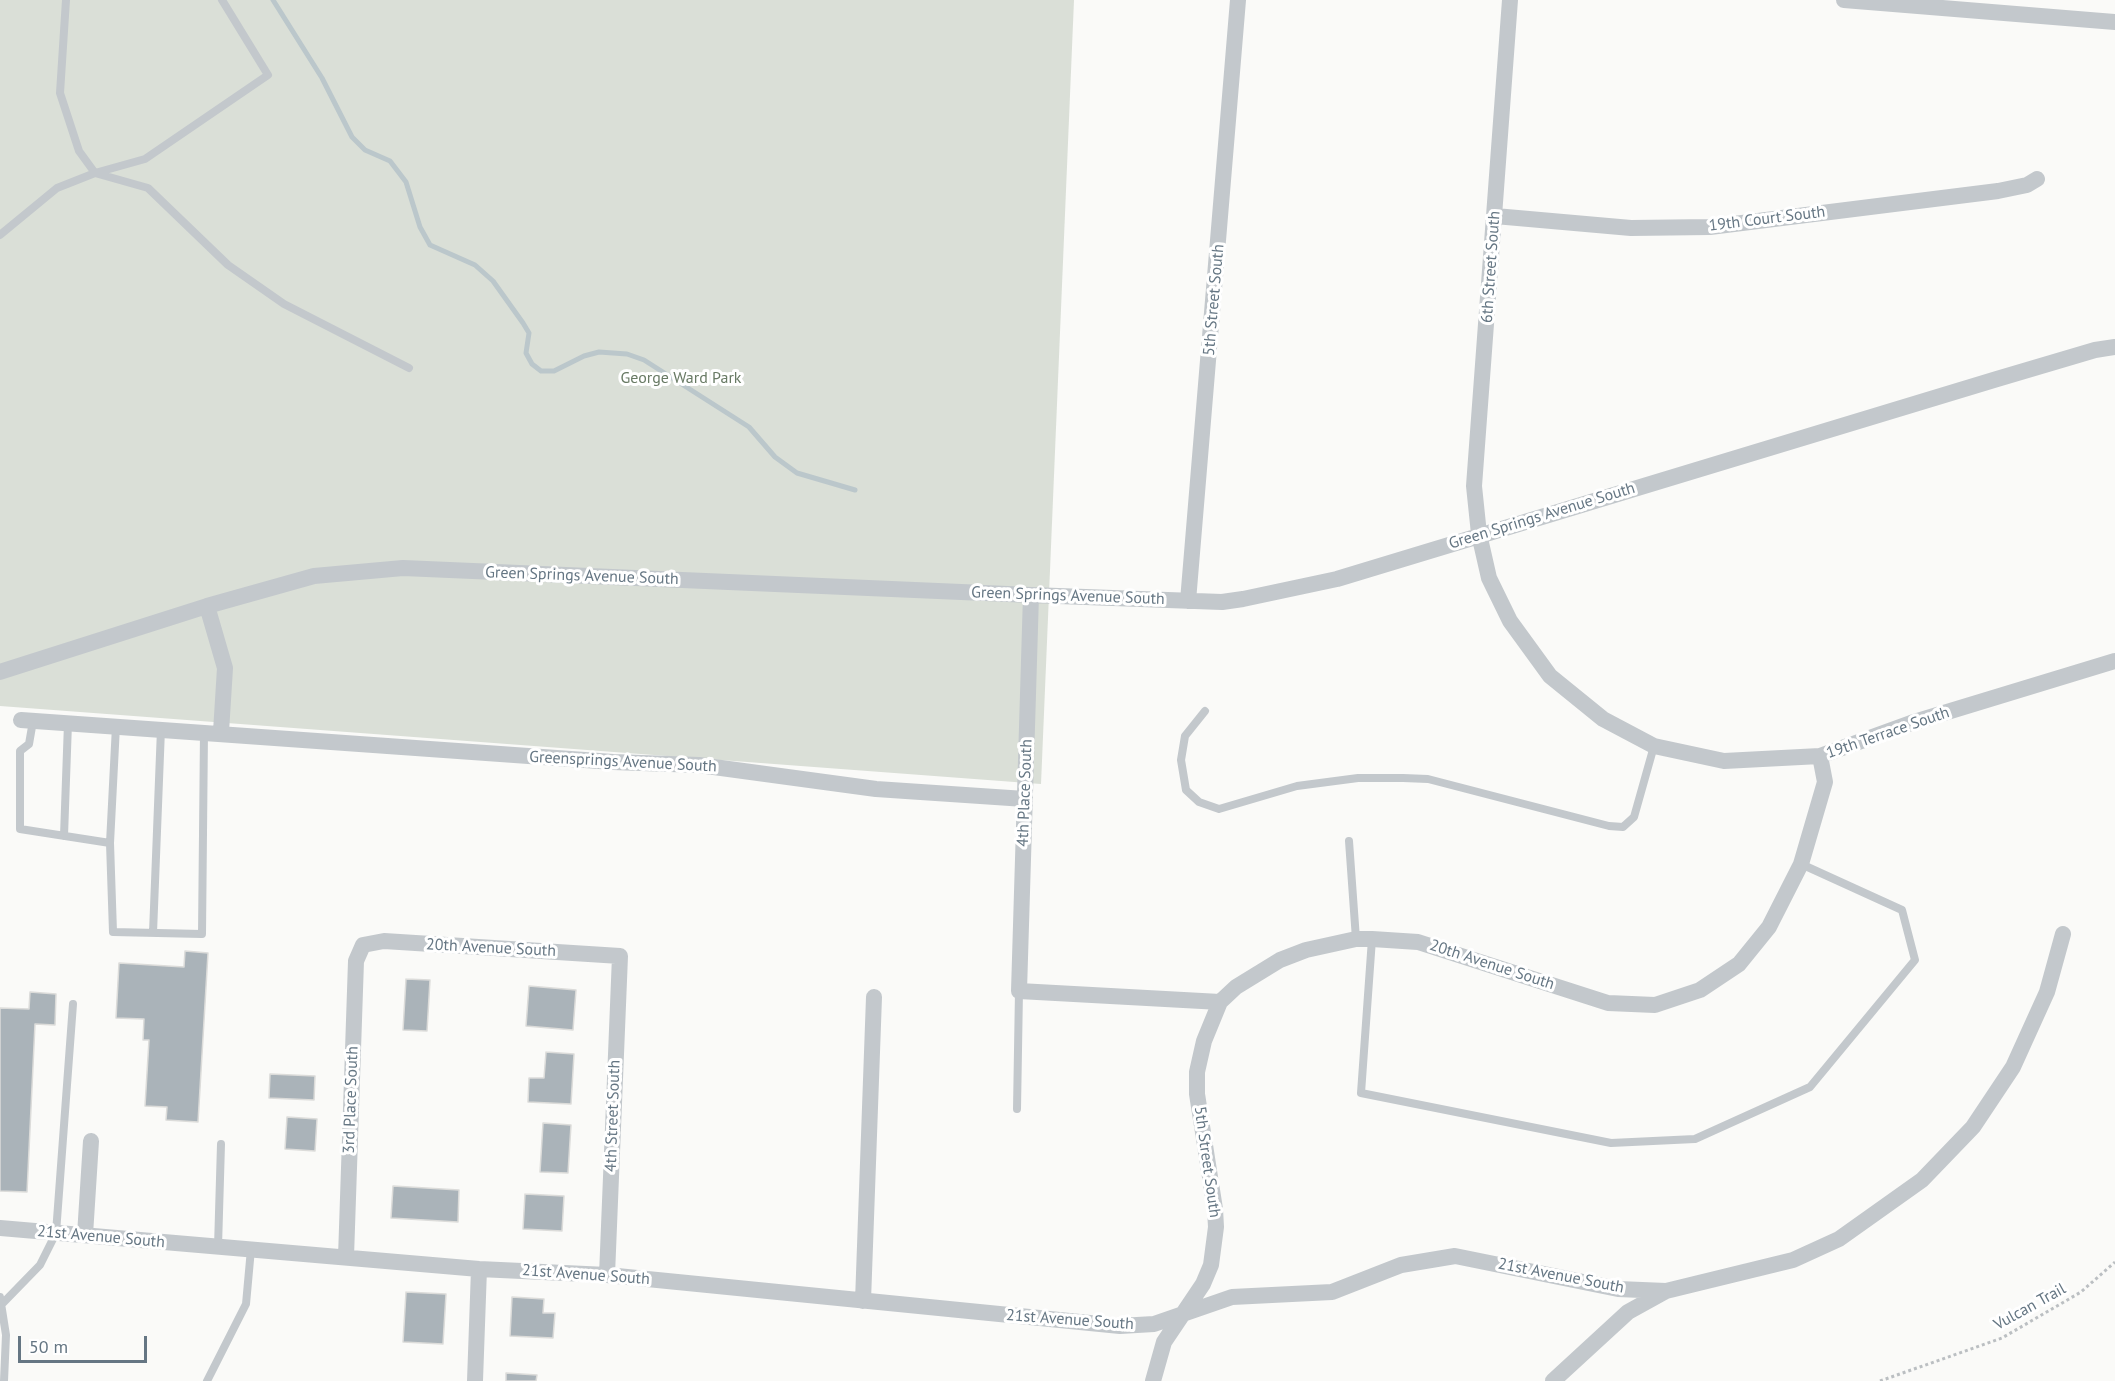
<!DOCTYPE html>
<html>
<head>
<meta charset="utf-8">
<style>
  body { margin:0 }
  #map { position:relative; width:2115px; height:1381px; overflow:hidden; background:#fafaf8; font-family:"PT Sans",sans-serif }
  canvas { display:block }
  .scale { position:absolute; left:18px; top:1336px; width:129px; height:27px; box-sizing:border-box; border:3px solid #657683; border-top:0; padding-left:8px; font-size:18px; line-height:21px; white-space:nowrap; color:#657683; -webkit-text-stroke:4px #fff; paint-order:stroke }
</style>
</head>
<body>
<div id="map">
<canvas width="2115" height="1381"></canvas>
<div class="scale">50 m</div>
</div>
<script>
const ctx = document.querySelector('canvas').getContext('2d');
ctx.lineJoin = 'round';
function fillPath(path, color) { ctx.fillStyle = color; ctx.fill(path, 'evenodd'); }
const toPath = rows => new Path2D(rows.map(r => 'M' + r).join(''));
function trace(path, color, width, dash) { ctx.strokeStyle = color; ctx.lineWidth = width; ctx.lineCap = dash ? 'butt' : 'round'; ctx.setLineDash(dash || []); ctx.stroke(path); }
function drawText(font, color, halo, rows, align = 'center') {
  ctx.font = font + ' "PT Sans",sans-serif'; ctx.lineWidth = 6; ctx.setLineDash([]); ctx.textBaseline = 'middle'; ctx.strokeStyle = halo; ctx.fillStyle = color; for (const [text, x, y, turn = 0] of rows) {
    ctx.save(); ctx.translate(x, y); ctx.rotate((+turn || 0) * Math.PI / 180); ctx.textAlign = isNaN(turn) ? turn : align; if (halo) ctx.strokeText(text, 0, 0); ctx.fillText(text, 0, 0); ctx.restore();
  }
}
const green = toPath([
  [0,0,1074,0,1041,784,0,706]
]);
const stream = toPath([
  [273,0,322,78,352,137,365,150,390,161,406,182,420,227,430,245,475,265,493,281,523,323,529,333,526,353,532,364,541,371,554,371,584,356,599,352,627,354,644,360,749,427,775,457,797,473,855,490]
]);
const building = toPath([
  [185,951,208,953,198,1122,166,1120,167,1107,145,1106,149,1040,143,1040,144,1019,116,1018,119,963,184,967,185,951],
  [406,979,430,980,427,1031,403,1030,406,979],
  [529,986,576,990,573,1030,526,1026,529,986],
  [30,992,56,994,55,1025,35,1024,27,1192,0,1191,0,1008,29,1009,30,992],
  [546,1052,574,1054,571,1104,528,1102,529,1078,544,1078,546,1052],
  [270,1074,315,1076,314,1100,269,1098,270,1074],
  [287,1117,317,1119,315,1151,285,1149,287,1117],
  [543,1123,571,1125,568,1173,540,1172,543,1123],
  [393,1186,459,1190,458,1222,391,1218,393,1186],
  [525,1194,564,1196,562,1231,523,1229,525,1194],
  [406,1292,446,1294,443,1344,403,1342,406,1292],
  [512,1297,544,1299,543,1313,555,1313,553,1338,510,1336,512,1297],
  [506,1373,537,1375,536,1381,506,1381,506,1373]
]);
const path = toPath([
  [1880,1381,2002,1338,2081,1292,2115,1262]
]);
const lane = toPath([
  [66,0,60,93,79,151,95,173,145,159,268,75,222,0],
  [0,235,57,188,95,173,148,188,228,265,284,304,409,368],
  [1205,711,1185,736,1181,760,1186,790,1199,802,1219,809,1297,786,1358,778,1403,778,1428,779,1609,826,1623,827,1634,817,1654,746],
  [33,721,29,744,20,751,20,829,110,843,113,932,202,934,204,732],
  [64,836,68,723],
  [1349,841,1356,939],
  [110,843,116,726],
  [153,933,161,729],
  [1372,939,1361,1093,1611,1143,1695,1139,1810,1087,1915,960,1902,910,1801,864],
  [1017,1109,1019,991],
  [218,1247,221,1144],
  [0,1297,6,1335,4,1381],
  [3,1303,40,1265,56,1233,73,1004],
  [207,1381,246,1304,251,1249]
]);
const street = toPath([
  [1510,0,1474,486,1479,534,1489,578,1510,621,1550,676,1603,719,1654,746,1724,761,1820,756,1911,723,2115,661],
  [1844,0,2115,22],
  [1495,216,1631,228,1710,227,1998,191,2027,185,2037,179],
  [1031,595,1019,991,1220,1002,1236,987,1280,960,1306,950,1356,939,1372,939,1418,942,1608,1003,1655,1005,1700,990,1739,964,1769,927,1801,864,1825,782,1820,756],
  [1188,601,1238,0],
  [207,606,225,668,221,732],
  [0,672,207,606,314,576,403,568,1031,595,1222,602,1243,599,1337,579,1997,379,2095,350,2115,347],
  [21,720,613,762,699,765,876,789,1025,799],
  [0,1228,479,1269,607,1275,1120,1326,1154,1324,1232,1297,1332,1292,1401,1265,1455,1256,1618,1289,1666,1291,1793,1260,1839,1239,1922,1180,1973,1127,2013,1067,2047,992,2063,934],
  [85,1235,91,1141],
  [346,1257,356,961,363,945,384,941,620,956,607,1275],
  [863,1301,874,997],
  [475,1381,479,1269],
  [1153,1381,1164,1342,1203,1284,1211,1265,1216,1227,1215,1209,1197,1094,1197,1072,1204,1041,1220,1002],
  [1553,1381,1628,1312,1666,1291]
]);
const streetNames = [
  ["19th Court South",1767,219,-7],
  ["6th Street South",1491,267,-86],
  ["5th Street South",1214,300,-85],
  ["Green Springs Avenue South",1542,516,-17],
  ["Green Springs Avenue South",582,576,2],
  ["Green Springs Avenue South",1068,596,2],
  ["19th Terrace South",1888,733,-19],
  ["Greensprings Avenue South",623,762,3],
  ["4th Place South",1025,793,-88],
  ["20th Avenue South",491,948,3],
  ["20th Avenue South",1492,965,18],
  ["3rd Place South",351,1100,-88],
  ["4th Street South",613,1116,-88],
  ["5th Street South",1207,1162,82],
  ["21st Avenue South",101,1237,5],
  ["21st Avenue South",586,1275,4],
  ["21st Avenue South",1561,1276,11],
  ["Vulcan Trail",2030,1307,-29],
  ["21st Avenue South",1070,1320,4]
];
const parkNames = [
  ["George Ward Park",681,378]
];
fillPath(green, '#dadfd7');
trace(stream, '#bbc7cb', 5);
fillPath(building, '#aab3b9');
trace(building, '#dcdcda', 1.5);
trace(path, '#bbbfc2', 3, [3, 3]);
trace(lane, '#c3c8cc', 8);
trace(street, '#c3c8cc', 16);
drawText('16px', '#657683', '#fff', streetNames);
drawText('16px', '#687a64', '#fff', parkNames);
</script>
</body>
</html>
